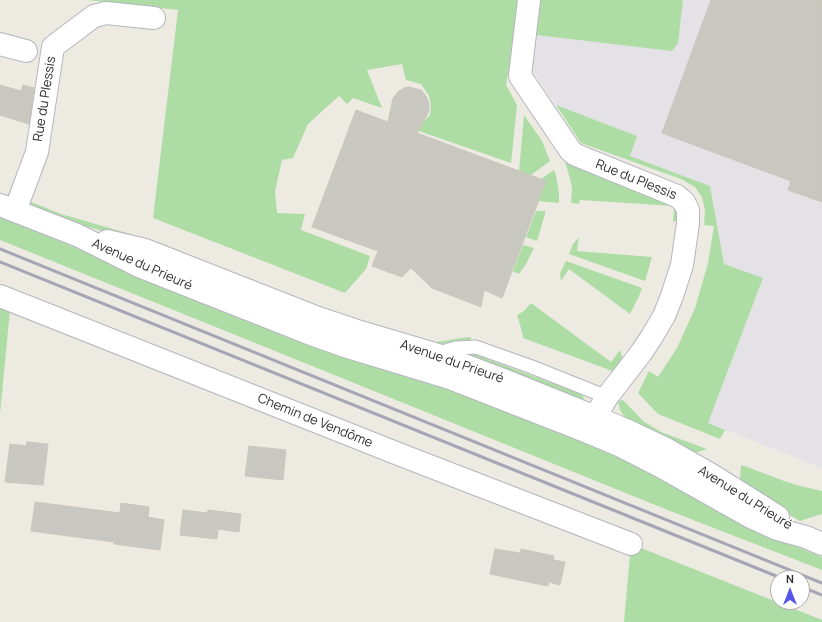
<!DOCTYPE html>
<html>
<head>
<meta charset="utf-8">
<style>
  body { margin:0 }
  #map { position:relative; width:822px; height:622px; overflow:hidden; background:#edeae2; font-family:Manrope,sans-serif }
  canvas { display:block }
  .north { position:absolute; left:770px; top:570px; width:40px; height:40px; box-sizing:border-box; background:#fff; border:1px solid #ababab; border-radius:50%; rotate:0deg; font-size:11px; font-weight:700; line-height:16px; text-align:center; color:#2d2d2d }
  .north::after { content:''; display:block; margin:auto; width:14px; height:18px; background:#5655e7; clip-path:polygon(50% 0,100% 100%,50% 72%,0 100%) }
</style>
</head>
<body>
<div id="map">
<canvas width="822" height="622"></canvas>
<div class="north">N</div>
</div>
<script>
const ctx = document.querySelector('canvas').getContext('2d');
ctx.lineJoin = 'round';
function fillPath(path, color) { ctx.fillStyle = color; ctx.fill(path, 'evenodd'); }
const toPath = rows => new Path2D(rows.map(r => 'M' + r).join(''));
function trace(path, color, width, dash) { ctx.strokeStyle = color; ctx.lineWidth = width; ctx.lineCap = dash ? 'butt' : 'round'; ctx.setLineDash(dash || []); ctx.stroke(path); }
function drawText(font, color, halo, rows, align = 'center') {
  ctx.font = font + ' Manrope,sans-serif'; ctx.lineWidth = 3; ctx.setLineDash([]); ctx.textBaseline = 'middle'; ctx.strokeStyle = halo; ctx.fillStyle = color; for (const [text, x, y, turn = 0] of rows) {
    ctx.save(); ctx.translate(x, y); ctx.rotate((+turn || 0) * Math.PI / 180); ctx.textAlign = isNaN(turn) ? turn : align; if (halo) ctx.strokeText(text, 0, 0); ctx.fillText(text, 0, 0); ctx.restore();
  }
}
const industrial = toPath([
  [683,0,822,0,822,468,708,423,763,279,724,264,710,186,630,156,637,136,556,105,532,70,535,35,672,51,678,42]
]);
const green = toPath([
  [88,0,520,0,514,48,509,67,506,85,517,105,511,163,419,131,418,127,430,115,431,105,429,96,421,84,406,80,402,64,367,70,382,108,353,98,347,104,339,96,308,124,293,158,282,160,275,191,277,213,305,214,301,230,370,256,366,269,345,293,153,218,178,10],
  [540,0,683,0,678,43,672,51,536,35],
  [556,105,637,136,630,156,710,186,724,264,763,278,708,423,725,430,720,439,658,414,638,393,649,371,658,377,677,348,695,308,708,263,714,226,704,225,705,210,702,197,695,187,681,179,581,143],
  [524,115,542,141,550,161,531,175,519,171],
  [569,159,679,205,678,220,673,222,674,206,580,200,579,204,571,203,572,188,570,179,565,161],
  [554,170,556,176,559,192,559,203,538,201,546,181,541,179],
  [29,201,61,214,144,238,163,244,308,303,340,314,431,343,461,338,471,337,471,340,450,342,437,345,367,328,143,242,74,223,27,205],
  [536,211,545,211,545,214,537,241,526,237],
  [0,217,149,277,438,381,593,441,766,534,822,557,822,570,670,511,238,336,0,240],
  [579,237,577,251,652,257,645,281,569,254,573,244],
  [523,245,534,248,526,264,519,274,513,271],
  [566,261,642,288,639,296,630,314,569,269,561,281,560,273],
  [531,303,611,362,620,350,622,356,621,365,615,372,523,338,522,332,517,315,524,311],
  [0,306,10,310,0,414],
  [474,354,581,394,585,399,580,401,460,356],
  [623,400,643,421,661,432,707,449,689,455,628,423,620,410,618,401],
  [741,465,750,468,784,481,800,486,822,491,822,514,800,521,743,487,740,479],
  [631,544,822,620,822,622,624,622]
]);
const building = toPath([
  [711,0,822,0,822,202,788,190,791,181,662,133,711,0],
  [0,85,21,91,23,85,34,88,29,124,0,115,0,85],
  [409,87,421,90,426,96,429,104,429,110,427,115,417,133,546,181,502,298,484,290,481,307,432,288,411,268,402,277,372,266,378,251,312,227,356,110,388,122,393,98,399,91,404,88,409,87],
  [27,442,48,444,43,485,5,482,10,444,26,446,27,442],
  [249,446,286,450,283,480,245,476,249,446],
  [35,502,120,513,121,503,149,507,148,517,164,520,160,550,114,544,114,542,31,531,35,502],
  [183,510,207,513,208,510,241,514,239,532,218,529,217,539,180,535,183,510],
  [495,549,520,553,521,549,554,556,553,560,565,562,560,585,549,582,548,586,490,574,495,549]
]);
const service = toPath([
  [435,354,456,348,476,347,532,367,607,397]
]);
const minor = toPath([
  [529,0,520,76,570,150,574,154,581,157,677,196,684,202,688,210,688,223,682,265,672,296,664,316,651,338,641,353,607,397,595,417,588,432],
  [0,44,26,51],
  [15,211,37,152,53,47,58,43,94,16,106,13,154,18],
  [0,296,401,455,631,544]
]);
const tertiary = toPath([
  [0,205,77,235,139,266,311,334,351,348,450,378,588,432,619,445,660,466,749,516,777,529,806,537,822,544],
  [107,241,145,250,318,318,357,331,435,354,506,381,595,417,628,431,666,449,710,474,761,506,778,517]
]);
const rail = toPath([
  [0,249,822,583],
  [0,262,781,578],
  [802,587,822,595]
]);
const streetNames = [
  ["Rue du Plessis",45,99,-81],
  ["Rue du Plessis",636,180,22],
  ["Avenue du Prieuré",142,265,24],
  ["Avenue du Prieuré",452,362,19],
  ["Chemin de Vendôme",315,421,22],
  ["Avenue du Prieuré",745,498,32]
];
fillPath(industrial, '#e4e1e7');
fillPath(green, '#addda5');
fillPath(building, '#c9c8c0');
trace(building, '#c9c6bb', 1);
trace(service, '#b5b5bf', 15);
trace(minor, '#b5b5bf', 24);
trace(tertiary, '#b5b5bf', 24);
trace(service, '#fff', 13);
trace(minor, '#fff', 22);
trace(tertiary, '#fff', 22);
trace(rail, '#a5a5b5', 3);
drawText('13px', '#2d2d2d', '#fff', streetNames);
</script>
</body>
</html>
